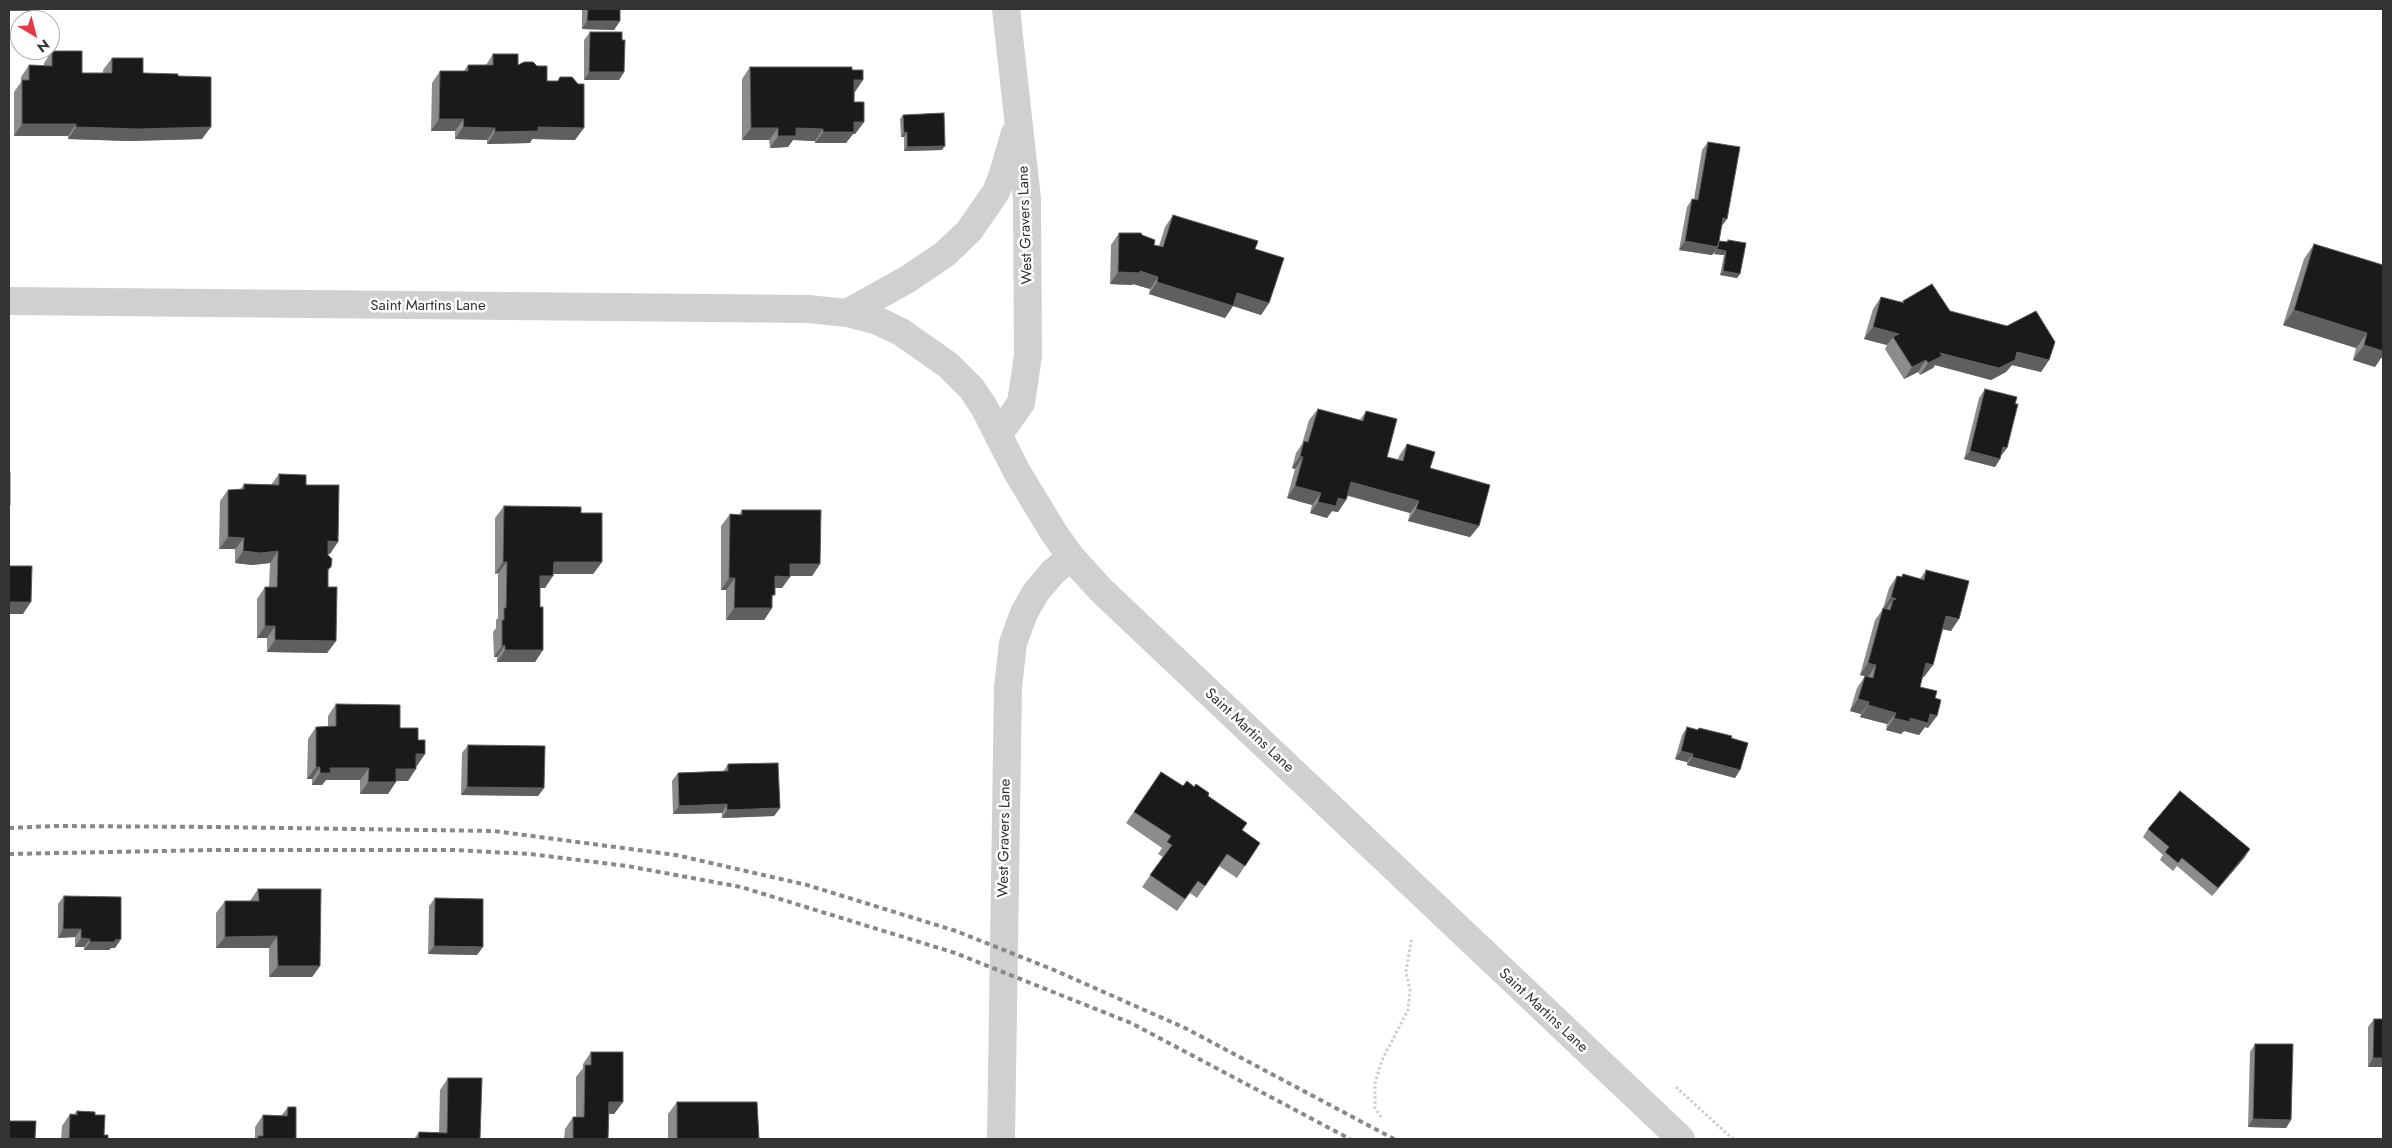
<!DOCTYPE html>
<html>
<head>
<meta charset="utf-8">
<style>
  body { margin:0 }
  #map { position:relative; width:2392px; height:1148px; overflow:hidden; background:#fff; font-family:Jost,sans-serif }
  canvas { display:block }
  .frame { position:absolute; inset:0; border:10px solid #333; pointer-events:none }
  .north { position:absolute; left:10px; top:10px; width:50px; height:50px; box-sizing:border-box; background:#fff; border:1px solid #adadad; border-radius:50%; rotate:143deg; font-size:14px; font-weight:700; line-height:20px; text-align:center; color:#333 }
  .north::after { content:''; display:block; margin:auto; width:18px; height:22px; background:#e63946; clip-path:polygon(50% 0,100% 100%,50% 72%,0 100%) }
</style>
</head>
<body>
<div id="map">
<canvas width="2392" height="1148"></canvas>
<div class="frame"></div>
<div class="north">N</div>
</div>
<script>
const ctx = document.querySelector('canvas').getContext('2d');
ctx.lineJoin = 'round';
const toPath = rows => new Path2D(rows.map(r => 'M' + r).join(''));
function trace(path, color, width, dash) { ctx.strokeStyle = color; ctx.lineWidth = width; ctx.lineCap = dash ? 'butt' : 'round'; ctx.setLineDash(dash || []); ctx.stroke(path); }
function fillPath(path, color) { ctx.fillStyle = color; ctx.fill(path, 'evenodd'); }
function drawText(font, color, halo, rows, align = 'center') {
  ctx.font = font + ' Jost,sans-serif'; ctx.lineWidth = 5; ctx.setLineDash([]); ctx.textBaseline = 'middle'; ctx.strokeStyle = halo; ctx.fillStyle = color; for (const [text, x, y, turn = 0] of rows) {
    ctx.save(); ctx.translate(x, y); ctx.rotate((+turn || 0) * Math.PI / 180); ctx.textAlign = isNaN(turn) ? turn : align; if (halo) ctx.strokeText(text, 0, 0); ctx.fillText(text, 0, 0); ctx.restore();
  }
}
const path = toPath([
  [1676,1087,1733,1139],
  [1381,1117,1375,1108,1375,1083,1382,1060,1408,1010,1410,991,1406,971,1412,937]
]);
const street = toPath([
  [9,301,808,309,847,313,878,321,901,332,948,365,972,389,984,407,1017,472,1054,533,1071,557,1101,590,1681,1139],
  [847,313,908,279,945,254,969,231,996,192,1003,174,1015,133],
  [999,434,1021,403,1028,356,1027,199,1006,9],
  [1001,1139,1008,687,1013,643,1024,613,1036,592,1053,572,1071,557]
]);
const rail = toPath([
  [9,828,55,826,216,827,494,831,676,855,807,885,956,931,1054,970,1185,1028,1394,1139],
  [9,854,212,850,454,850,530,854,627,866,741,887,955,953,1131,1023,1350,1139]
]);
const wall = toPath([
  [582,9,620,9,620,21,614,30,582,29],
  [590,32,622,40,624,72,619,80,584,80,584,40],
  [52,51,82,73,103,73,103,70,112,58,143,73,178,76,202,139,129,141,68,139,68,136,14,136,14,92,21,82,21,77,29,65,44,66,44,63],
  [493,54,518,65,547,81,575,140,532,139,530,143,487,144,487,140,455,139,455,131,431,131,432,83,440,71,464,71,468,65,486,65],
  [750,67,855,92,854,102,864,122,855,134,853,134,846,143,815,143,815,141,793,140,788,147,770,148,769,140,742,140,742,79],
  [903,115,942,150,904,151,904,137,901,137,900,119],
  [1708,142,1721,227,1719,241,1726,242,1728,240,1740,274,1737,278,1720,275,1724,255,1714,254,1715,252,1712,255,1679,250,1687,207,1692,199,1694,199,1702,150],
  [1173,215,1255,249,1269,303,1261,315,1233,306,1225,318,1149,294,1150,289,1133,284,1132,285,1110,284,1111,245,1119,233,1142,235,1154,245,1159,246,1165,227],
  [2314,244,2382,265,2383,260,2383,358,2381,358,2375,367,2353,360,2356,348,2283,325,2304,259],
  [1881,297,1901,302,1903,301,1950,311,2049,360,2041,372,2012,365,2006,372,1991,380,1935,365,1933,368,1920,375,1918,372,1904,379,1885,349,1887,345,1864,339,1873,309],
  [1985,389,2001,456,2000,459,1995,467,1964,459,1979,398],
  [1318,409,1360,420,1366,411,1387,457,1398,460,1399,456,1407,444,1430,468,1479,526,1470,537,1408,521,1410,513,1348,496,1346,500,1338,512,1332,511,1327,518,1310,513,1312,505,1287,498,1295,469,1292,468,1296,453,1302,444,1309,420],
  [279,474,306,485,330,554,328,554,331,567,328,571,328,587,336,641,327,653,267,652,267,638,257,638,257,599,265,587,269,587,270,563,252,565,235,563,235,549,219,549,220,501,228,490,240,490,244,484,271,485],
  [504,506,581,513,602,562,593,574,553,574,545,588,540,588,540,607,543,650,535,662,497,662,497,657,494,657,493,632,496,628,496,620,498,618,498,573,495,574,495,518],
  [742,510,820,564,812,576,790,576,782,588,775,588,772,599,772,608,764,620,726,620,726,590,721,590,721,526,730,514,739,515],
  [1926,570,1951,631,1942,629,1924,677,1922,676,1920,687,1928,728,1925,727,1919,735,1904,731,1901,734,1886,730,1887,724,1860,717,1861,714,1850,711,1857,688,1865,676,1860,675,1875,620,1883,609,1889,588,1897,576,1901,577,1903,574,1920,579],
  [336,704,400,728,417,766,416,766,408,781,396,781,388,794,360,794,360,780,326,780,322,785,312,785,312,779,307,779,308,739,316,727,328,727,328,716],
  [1687,727,1698,730,1699,728,1731,738,1740,770,1735,778,1687,765,1687,762,1675,759,1682,735],
  [468,745,544,788,538,796,461,795,462,753],
  [728,764,780,808,774,816,722,818,722,813,673,814,672,781,678,773,723,772],
  [1161,772,1183,786,1187,781,1208,796,1242,830,1260,843,1237,878,1219,866,1197,898,1190,893,1177,911,1142,887,1163,857,1158,854,1162,848,1126,823],
  [2148,829,2245,857,2212,896,2177,866,2173,871,2160,860,2163,855,2143,837],
  [258,889,320,966,312,977,269,977,269,948,216,948,216,913,225,901,250,901],
  [64,896,121,939,115,948,111,948,109,950,84,950,84,947,75,947,75,937,58,938,58,904],
  [435,898,477,955,428,954,429,906],
  [2374,1019,2383,1067,2368,1067,2368,1027],
  [2255,1044,2291,1120,2286,1128,2248,1127,2250,1052],
  [591,1052,623,1102,614,1114,609,1114,608,1139,564,1139,565,1129,573,1117,576,1117,576,1077,583,1068,583,1064],
  [448,1078,480,1139,414,1139,419,1132,439,1132,440,1090],
  [677,1102,759,1139,668,1139,668,1114],
  [288,1107,296,1139,255,1139,255,1127,263,1115,281,1116],
  [77,1111,95,1115,104,1135,108,1139,61,1139,62,1126,70,1114,74,1114]
]);
const shadedWall = toPath([
  [9,9,33,9,32,11,9,11],
  [587,21,620,21,614,30,582,29],
  [589,72,624,72,619,80,584,80],
  [854,80,863,80,855,92,846,92],
  [439,119,464,119,455,131,431,131],
  [854,122,864,122,855,134,853,134,846,143,815,143,823,132],
  [22,124,76,124,68,136,14,136],
  [76,127,211,127,202,139,129,141,68,139],
  [463,127,495,128,487,140,455,139],
  [538,127,584,128,575,140,532,139,530,143,487,144,495,132],
  [751,128,778,128,769,140,742,140],
  [796,128,823,129,815,141,793,140,788,147,770,148,778,136],
  [907,132,904,137,901,137,904,133],
  [945,146,942,150,904,151,907,147],
  [1723,218,1727,219,1721,227],
  [1685,241,1718,247,1712,255,1679,250],
  [1717,249,1726,251,1724,255,1714,254],
  [1140,271,1158,277,1150,289,1133,284,1132,285,1110,284,1118,272],
  [1723,271,1740,274,1737,278,1720,275],
  [1157,282,1237,293,1269,303,1261,315,1233,306,1225,318,1149,294],
  [2294,310,2367,333,2356,348,2283,325],
  [1873,327,1899,334,1893,337,1887,345,1864,339],
  [2364,345,2383,348,2383,358,2381,358,2375,367,2353,360],
  [2017,352,2049,360,2041,372,2012,365,2006,372,1991,380,1935,365,1933,368,1920,375,1928,363,1940,353],
  [1926,360,1918,372,1904,379,1912,367],
  [2003,447,2007,448,2001,456],
  [1970,451,2000,459,1995,467,1964,459],
  [1300,456,1303,457,1295,469,1292,468],
  [1351,482,1419,501,1410,513,1343,494],
  [1295,486,1321,493,1312,505,1287,498],
  [1338,498,1346,500,1338,512,1332,511,1327,518,1310,513,1318,502],
  [1416,509,1479,526,1470,537,1408,521],
  [228,537,244,538,235,549,219,549],
  [328,541,338,542,330,554,320,553],
  [243,551,278,551,270,563,252,565,235,563],
  [503,562,507,562,498,573,495,574],
  [554,562,602,562,593,574,545,574],
  [790,564,820,564,812,576,782,576],
  [540,576,553,576,545,588,532,588],
  [775,576,790,577,782,588,766,588],
  [729,578,735,578,726,590,721,590],
  [1891,597,1896,599,1893,600,1886,610,1883,609],
  [9,602,31,602,23,614,9,614],
  [734,608,772,608,764,620,726,620],
  [1946,616,1959,619,1951,631,1937,628],
  [265,626,275,626,267,638,257,638],
  [275,640,336,641,327,653,267,652],
  [505,645,497,657,494,657,502,646],
  [505,650,543,650,535,662,497,662],
  [1868,663,1876,665,1868,677,1860,675],
  [1926,663,1933,665,1924,677,1918,675],
  [1858,699,1869,702,1861,714,1850,711],
  [1868,705,1896,713,1887,724,1860,717],
  [1930,714,1937,716,1928,728,1925,727,1919,735,1904,731,1901,734,1886,730,1894,718],
  [1681,751,1693,754,1687,762,1675,759],
  [416,754,425,754,417,766,408,766],
  [1692,757,1740,770,1735,778,1687,765],
  [316,767,320,767,312,779,307,779],
  [330,768,369,768,360,780,326,780,322,785,312,785,320,773],
  [396,769,416,769,408,781,388,781],
  [368,782,396,782,388,794,360,794],
  [467,787,544,788,538,796,461,795],
  [727,804,722,813,673,814,679,806],
  [780,808,774,816,722,818,727,810],
  [2250,849,2245,857,2212,896,2218,888],
  [63,929,81,929,75,937,58,938],
  [277,936,269,948,216,948,225,937],
  [81,938,90,939,84,947,75,947],
  [121,939,115,948,111,948,109,950,84,950,90,942],
  [434,946,483,947,477,955,428,954],
  [278,966,320,966,312,977,269,977],
  [2373,1058,2383,1058,2383,1067,2368,1067],
  [609,1102,623,1102,614,1114,600,1114],
  [2253,1119,2291,1120,2286,1128,2248,1127]
]);
const building = toPath([
  [588,9,620,9,620,21,587,21,588,9],
  [590,32,622,32,622,40,625,40,624,72,589,72,590,32],
  [52,51,82,51,82,73,112,73,112,58,143,58,143,73,178,74,178,76,211,77,211,127,138,129,76,127,76,124,22,124,22,80,29,80,29,65,52,66,52,51],
  [493,54,518,54,518,65,524,62,533,62,537,66,547,66,547,81,558,81,560,77,572,77,578,84,584,84,584,128,538,127,538,131,495,132,495,128,463,127,464,119,439,119,440,71,468,71,468,65,493,65,493,54],
  [750,67,852,67,852,70,863,70,863,80,854,80,854,102,864,102,864,122,854,122,854,132,823,132,823,129,796,128,796,136,778,136,778,128,751,128,750,67],
  [944,113,945,146,907,147,907,132,904,133,903,115,944,113],
  [1708,142,1740,147,1727,219,1723,218,1718,247,1685,241,1692,199,1698,200,1708,142],
  [1173,215,1258,241,1255,249,1284,258,1269,303,1237,293,1233,306,1157,282,1158,277,1140,271,1140,273,1118,272,1119,233,1141,233,1142,235,1155,240,1154,245,1163,247,1173,215],
  [1728,240,1746,243,1740,274,1723,271,1726,251,1717,249,1719,241,1728,242,1728,240],
  [2314,244,2383,265,2383,351,2364,345,2367,333,2294,310,2314,244],
  [1932,284,1950,311,2007,326,2036,311,2055,342,2049,360,2017,352,2015,360,1999,368,1940,353,1942,356,1928,363,1926,360,1912,367,1893,337,1899,334,1873,327,1881,297,1904,303,1903,301,1932,284],
  [1985,389,2017,397,2015,404,2018,404,2007,448,2003,447,2000,459,1970,451,1985,389],
  [1318,409,1363,421,1366,411,1397,419,1387,457,1403,461,1407,444,1435,452,1430,468,1490,485,1479,526,1416,509,1419,501,1351,482,1346,500,1338,498,1336,506,1318,502,1321,493,1295,486,1303,457,1300,456,1304,441,1308,442,1318,409],
  [9,472,10,472,10,505,9,505,9,472],
  [279,474,306,475,306,485,339,485,338,542,328,541,328,555,332,559,331,567,328,569,328,587,337,587,336,641,275,640,275,626,265,626,265,587,277,587,278,551,261,553,243,551,244,538,228,537,228,490,244,489,244,484,279,485,279,474],
  [504,506,581,507,581,513,602,513,602,562,554,562,553,576,540,576,540,607,543,607,543,650,505,650,505,645,502,646,502,620,504,620,504,608,506,608,507,562,503,562,504,506],
  [742,510,821,510,820,564,790,564,790,577,775,576,775,595,772,595,772,608,734,608,735,578,729,578,730,514,742,515,742,510],
  [9,566,32,566,31,602,9,602,9,566],
  [1926,570,1969,581,1959,619,1946,616,1933,665,1926,663,1920,687,1937,691,1935,698,1941,700,1937,716,1930,714,1928,723,1910,718,1910,722,1894,718,1896,713,1868,705,1869,702,1858,699,1865,676,1873,678,1876,665,1868,663,1883,608,1890,610,1893,600,1896,599,1891,597,1897,576,1902,577,1903,574,1924,580,1926,570],
  [336,704,400,705,400,728,418,728,418,740,425,740,425,754,416,754,416,769,396,769,396,782,368,782,369,768,330,768,331,773,320,773,320,767,316,767,316,727,336,726,336,704],
  [1687,727,1698,730,1699,728,1732,736,1731,738,1748,743,1740,770,1692,757,1693,754,1681,751,1687,727],
  [468,745,545,746,544,788,467,787,468,745],
  [778,763,780,808,727,810,727,804,679,806,678,773,728,771,728,764,778,763],
  [1161,772,1183,786,1187,781,1194,787,1196,784,1209,793,1208,796,1247,823,1242,830,1260,843,1245,866,1227,854,1205,886,1198,881,1185,899,1150,875,1172,845,1167,842,1171,836,1134,812,1161,772],
  [2180,791,2250,849,2218,888,2182,858,2178,863,2165,852,2169,847,2148,829,2180,791],
  [258,889,321,889,320,966,278,966,277,936,225,937,225,901,259,901,258,889],
  [64,896,121,897,121,939,115,940,115,942,90,942,90,939,81,938,81,929,63,929,64,896],
  [435,898,483,899,483,947,434,946,435,898],
  [2374,1019,2383,1019,2383,1058,2373,1058,2374,1019],
  [2255,1044,2293,1044,2291,1120,2253,1119,2255,1044],
  [591,1052,623,1052,623,1102,609,1102,608,1139,573,1139,573,1117,584,1117,585,1065,591,1065,591,1052],
  [448,1078,482,1078,480,1139,418,1139,419,1132,447,1133,448,1078],
  [677,1102,757,1102,759,1139,677,1139,677,1102],
  [288,1107,296,1107,296,1139,258,1139,258,1136,263,1136,263,1115,287,1116,288,1107],
  [77,1111,95,1112,95,1115,105,1115,104,1135,108,1135,108,1139,69,1139,70,1114,77,1115,77,1111],
  [9,1121,36,1121,35,1139,9,1139,9,1121]
]);
const streetNames = [
  ["West Gravers Lane",1026,225,-92],
  ["Saint Martins Lane",428,306],
  ["Saint Martins Lane",1249,731,43],
  ["West Gravers Lane",1005,838,-89],
  ["Saint Martins Lane",1543,1011,43]
];
trace(path, '#cdcdcd', 3, [2.5, 2.5]);
trace(street, '#d0d0d0', 28);
trace(rail, '#888', 4, [5, 4]);
fillPath(wall, '#8c8c8c');
fillPath(shadedWall, '#5f5f5f');
fillPath(building, '#1a1a1a');
trace(building, '#5f5f5f', 1);
drawText('15px', '#333', '#fff', streetNames);
</script>
</body>
</html>
